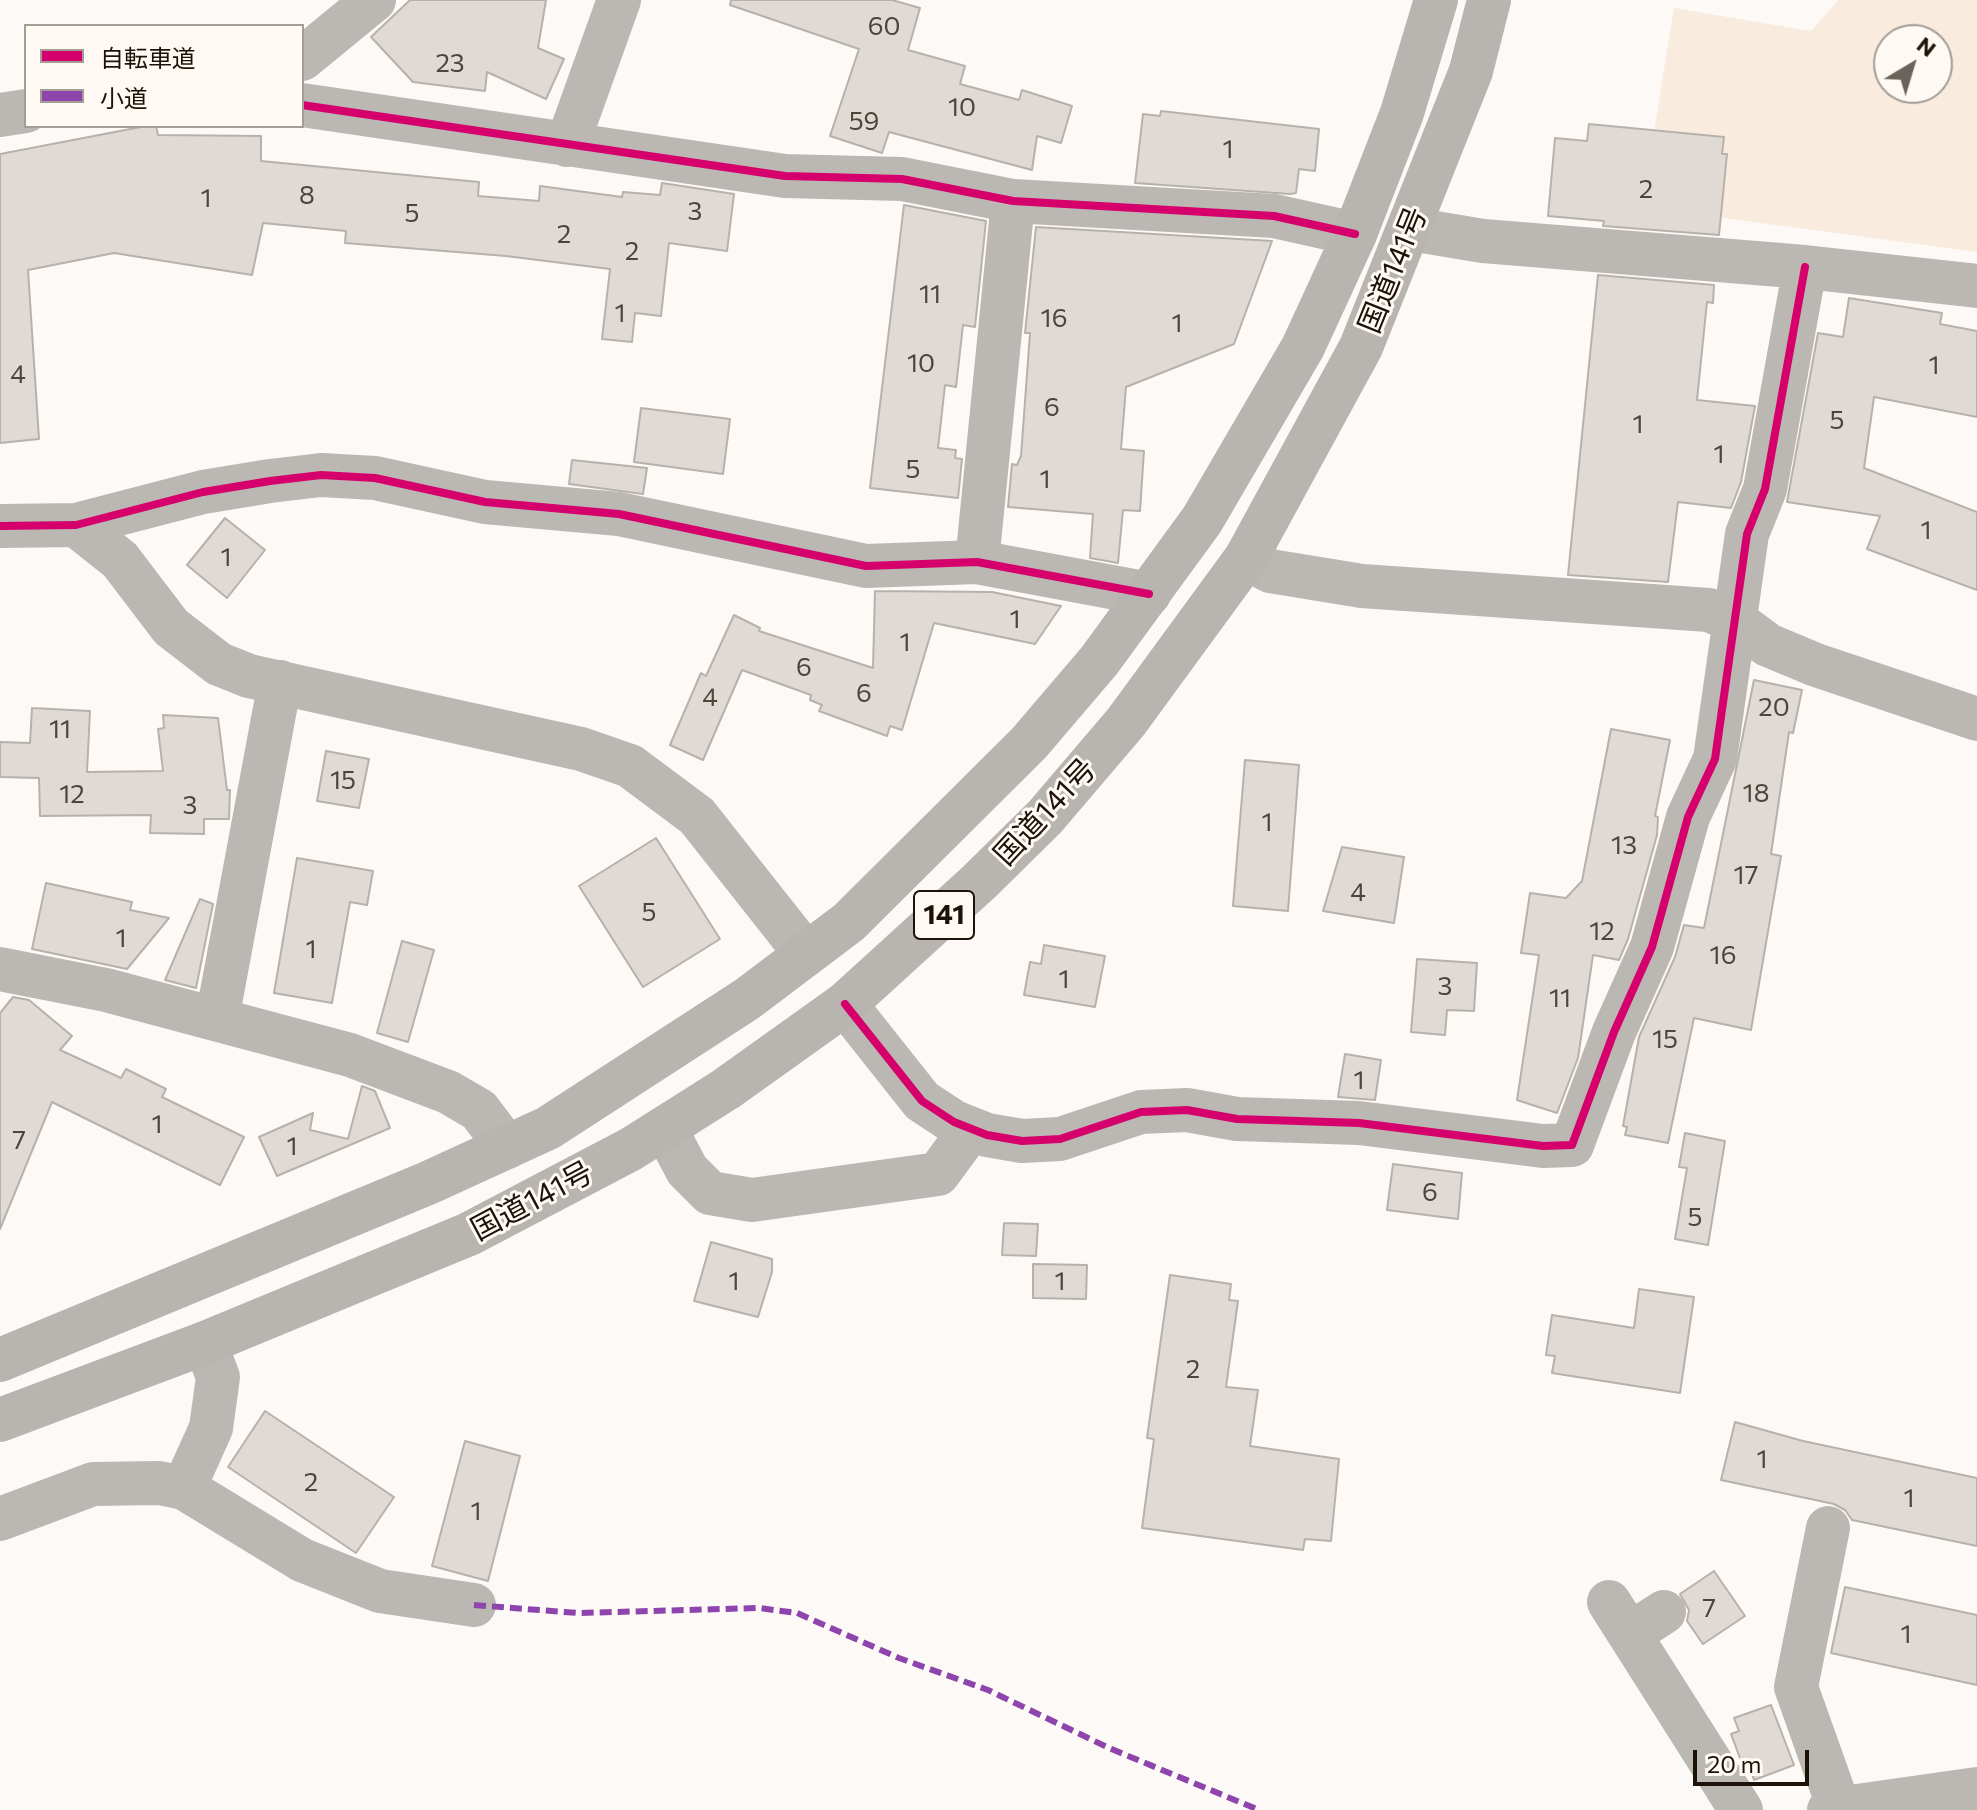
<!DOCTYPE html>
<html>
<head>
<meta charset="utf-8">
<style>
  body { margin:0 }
  #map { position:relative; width:1977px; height:1810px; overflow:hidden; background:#fcf9f7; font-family:Commissioner,"Noto Sans JP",sans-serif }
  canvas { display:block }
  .legend { position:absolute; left:24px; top:24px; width:280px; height:104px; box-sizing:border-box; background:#fff9f4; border:2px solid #a49d96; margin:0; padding:10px 14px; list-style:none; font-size:24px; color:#1c1209 }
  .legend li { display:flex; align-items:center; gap:16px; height:40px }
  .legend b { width:40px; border:2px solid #a49d96 }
  .north { position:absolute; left:1873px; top:24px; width:80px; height:80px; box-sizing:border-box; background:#fff9f4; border:2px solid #a49d96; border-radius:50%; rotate:38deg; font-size:22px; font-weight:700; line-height:32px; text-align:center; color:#1c1209 }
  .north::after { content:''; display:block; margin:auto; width:28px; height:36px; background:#6a635c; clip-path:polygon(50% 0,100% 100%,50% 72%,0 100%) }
  .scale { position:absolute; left:1693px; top:1750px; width:116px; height:36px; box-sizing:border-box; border:4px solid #1c1209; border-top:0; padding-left:10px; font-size:24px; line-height:28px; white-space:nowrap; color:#1c1209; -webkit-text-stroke:6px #fff9f4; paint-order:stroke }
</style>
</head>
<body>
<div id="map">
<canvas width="1977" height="1810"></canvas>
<ul class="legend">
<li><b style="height:10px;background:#d6006c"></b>自転車道</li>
<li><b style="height:10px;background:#8e44ad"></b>小道</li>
</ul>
<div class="north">N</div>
<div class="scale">20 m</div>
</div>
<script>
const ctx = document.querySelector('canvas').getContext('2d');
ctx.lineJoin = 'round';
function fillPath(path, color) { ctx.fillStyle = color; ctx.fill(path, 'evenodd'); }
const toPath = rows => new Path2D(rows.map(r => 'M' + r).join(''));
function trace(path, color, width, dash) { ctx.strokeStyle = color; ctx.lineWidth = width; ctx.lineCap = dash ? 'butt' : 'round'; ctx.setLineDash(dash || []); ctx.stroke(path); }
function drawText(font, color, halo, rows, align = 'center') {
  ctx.font = font + ' Commissioner,"Noto Sans JP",sans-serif'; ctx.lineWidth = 6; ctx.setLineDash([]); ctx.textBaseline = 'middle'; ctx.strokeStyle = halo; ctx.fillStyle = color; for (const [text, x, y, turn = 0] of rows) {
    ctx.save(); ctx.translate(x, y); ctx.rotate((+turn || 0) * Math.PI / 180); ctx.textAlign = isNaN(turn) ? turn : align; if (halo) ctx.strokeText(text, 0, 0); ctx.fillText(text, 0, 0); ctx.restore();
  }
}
const green = toPath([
  [1838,0,1977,0,1977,252,1642,207,1674,8,1811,31],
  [1889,40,1937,40,1937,88,1889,88]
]);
const building = toPath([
  [410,0,546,0,538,48,564,59,546,99,487,72,485,91,413,82,371,37,410,0],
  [731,0,892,0,920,8,908,50,965,66,960,84,1019,100,1022,90,1072,106,1061,143,1037,136,1032,170,889,132,882,153,830,136,859,49,730,5,731,0],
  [1161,111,1319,129,1315,171,1299,169,1296,193,1290,194,1135,183,1143,114,1160,116,1161,111],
  [1589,124,1724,137,1722,154,1727,154,1719,235,1603,226,1604,221,1548,216,1555,138,1587,141,1589,124],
  [146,126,156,126,158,135,261,136,261,161,479,182,478,196,539,201,540,186,622,197,623,192,660,195,662,183,734,194,727,251,669,243,661,316,635,313,632,342,602,339,610,269,506,256,345,243,346,231,263,223,252,275,114,253,28,270,39,439,0,443,0,154,146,126],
  [904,205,986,221,975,327,963,325,956,387,945,385,938,448,956,450,955,458,962,459,958,498,870,488,904,205],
  [1036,227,1272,241,1234,344,1126,387,1121,449,1144,451,1140,511,1123,510,1118,563,1090,558,1093,514,1008,507,1012,464,1017,465,1021,456,1030,333,1025,333,1036,227],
  [1598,275,1714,285,1713,303,1707,302,1697,400,1755,406,1741,482,1731,508,1678,502,1668,582,1568,575,1598,275],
  [1849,298,1942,313,1940,324,1977,331,1977,417,1874,397,1864,468,1977,512,1977,590,1867,549,1880,516,1787,502,1818,333,1843,337,1849,298],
  [641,408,730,419,723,474,634,462,641,408],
  [572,460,647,468,643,494,569,484,572,460],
  [225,518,265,550,227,598,187,565,225,518],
  [875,591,992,592,1061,606,1035,644,934,623,902,730,890,726,887,736,819,711,822,705,810,700,811,695,742,670,703,760,670,745,701,673,706,676,734,615,760,628,759,631,873,668,875,591],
  [1754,680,1802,690,1793,733,1789,732,1771,854,1781,856,1751,1030,1694,1018,1668,1143,1625,1135,1627,1127,1623,1126,1639,1037,1675,957,1684,925,1704,928,1754,680],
  [32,708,90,711,87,772,163,771,158,729,164,728,163,715,218,718,227,790,230,790,229,819,204,819,204,834,150,833,151,815,40,816,39,778,0,777,0,742,30,743,32,708],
  [1611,729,1670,740,1655,816,1658,817,1657,835,1628,939,1619,960,1593,955,1578,1058,1557,1113,1517,1100,1539,955,1521,953,1530,893,1566,898,1582,881,1611,729],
  [326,751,369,759,359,808,317,801,326,751],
  [1245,760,1299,765,1288,911,1233,906,1245,760],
  [656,838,720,939,643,987,579,886,656,838],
  [1342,847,1404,857,1394,923,1323,911,1342,847],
  [297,858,373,871,367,905,350,902,332,1003,274,993,297,858],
  [46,883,132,902,130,910,169,918,127,969,32,949,46,883],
  [200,899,213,904,196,988,165,980,200,899],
  [402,941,434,950,408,1042,377,1033,402,941],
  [1044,945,1105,956,1095,1007,1024,995,1030,962,1041,964,1044,945],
  [1417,959,1477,963,1474,1011,1447,1010,1445,1035,1411,1032,1417,959],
  [13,997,29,1000,72,1036,60,1050,121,1078,126,1069,166,1089,162,1097,244,1137,220,1185,52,1102,0,1229,0,1013,13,997],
  [1345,1054,1381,1060,1375,1100,1338,1097,1345,1054],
  [362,1086,375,1091,390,1128,277,1176,259,1137,313,1113,310,1130,348,1139,362,1086],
  [1685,1133,1725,1141,1708,1245,1675,1239,1687,1168,1679,1167,1685,1133],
  [1393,1164,1462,1173,1458,1219,1387,1210,1393,1164],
  [1004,1223,1038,1224,1036,1256,1002,1255,1004,1223],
  [711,1242,772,1259,772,1272,758,1317,694,1301,711,1242],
  [1033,1264,1087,1265,1086,1299,1033,1298,1033,1264],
  [1170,1275,1231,1284,1229,1300,1238,1301,1226,1387,1258,1390,1250,1446,1339,1459,1331,1541,1305,1539,1303,1550,1142,1528,1154,1439,1147,1438,1170,1275],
  [1639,1289,1694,1297,1680,1393,1552,1373,1555,1356,1546,1355,1552,1315,1634,1328,1639,1289],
  [265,1411,394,1497,356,1553,228,1467,265,1411],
  [1735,1422,1803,1441,1977,1478,1977,1546,1852,1520,1845,1510,1834,1504,1721,1480,1735,1422],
  [465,1441,520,1456,488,1581,432,1566,465,1441],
  [1714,1571,1745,1616,1703,1644,1687,1621,1689,1610,1680,1594,1714,1571],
  [1845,1587,1977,1615,1977,1685,1831,1653,1845,1587],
  [1771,1705,1794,1765,1754,1780,1747,1759,1741,1761,1731,1734,1739,1731,1734,1718,1771,1705]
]);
const minor = toPath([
  [302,59,374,0],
  [302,105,785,176,902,179,1013,201,1274,216,1355,234],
  [0,115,26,111],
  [567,145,619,0],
  [1411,229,1483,241,1805,267,1977,286],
  [76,525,120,560,171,627,219,664,249,676,581,749,630,766,697,816,806,954],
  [0,526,76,525,203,492,270,481,321,475,375,478,485,502,619,514,866,566,977,562,1149,594],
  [1246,558,1270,571,1362,586,1709,610,1737,622,1768,645,1816,665,1977,719],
  [977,562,1013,201],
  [0,969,106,990,350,1055,448,1092,479,1110,507,1147],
  [845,1004,922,1101,954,1122,987,1135,1022,1141,1060,1139,1141,1112,1187,1110,1237,1119,1359,1123,1543,1146,1572,1145,1614,1032,1652,947,1688,817,1715,759,1747,534,1765,489,1805,267],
  [217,1019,280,682],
  [665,1128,687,1170,710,1193,752,1200,938,1174,971,1129],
  [184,1488,302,1560,380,1591,474,1605],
  [0,1519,93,1484,159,1483,184,1488,211,1428,218,1377,205,1343],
  [1828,1528,1796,1687,1839,1808],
  [1609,1602,1741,1810],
  [1630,1634,1664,1612],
  [1829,1810,1977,1789]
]);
const highway = toPath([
  [0,1360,428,1183,548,1128,747,999,849,922,1029,743,1099,661,1202,520,1303,347,1355,234,1402,113,1436,0],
  [0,1420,205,1343,469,1234,631,1149,726,1089,845,1004,979,882,1045,817,1126,722,1246,558,1361,347,1471,71,1489,0]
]);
const quiet = toPath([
  [474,1605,578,1613,759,1608,797,1613,899,1658,988,1690,1109,1748,1259,1810]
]);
const cycleway = toPath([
  [302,105,785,176,902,179,1013,201,1274,216,1355,234],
  [0,526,76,525,203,492,270,481,321,475,375,478,485,502,619,514,866,566,977,562,1149,594],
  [845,1004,922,1101,954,1122,987,1135,1022,1141,1060,1139,1141,1112,1187,1110,1237,1119,1359,1123,1543,1146,1572,1145,1614,1032,1652,947,1688,817,1715,759,1747,534,1765,489,1805,267]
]);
const numberNames = [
  ["60",884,26],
  ["23",450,63],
  ["10",962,107],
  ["59",864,121],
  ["1",1228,149],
  ["2",1646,189],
  ["8",307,195],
  ["1",206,198],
  ["3",695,211],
  ["5",412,213],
  ["2",564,234],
  ["2",632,251],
  ["11",930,294],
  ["1",620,313],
  ["16",1054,318],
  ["1",1177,323],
  ["10",921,363],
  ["1",1934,365],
  ["4",18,374],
  ["6",1052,407],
  ["5",1837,420],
  ["1",1638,424],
  ["1",1719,454],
  ["5",913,469],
  ["1",1045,479],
  ["1",1926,530],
  ["1",226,557],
  ["1",1015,619],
  ["1",905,642],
  ["6",804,667],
  ["6",864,693],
  ["4",710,697],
  ["20",1774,707],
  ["11",60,729],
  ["15",343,780],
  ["18",1756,793],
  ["12",72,794],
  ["3",190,805],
  ["1",1267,822],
  ["13",1624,845],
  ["17",1746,875],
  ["4",1358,892],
  ["5",649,912],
  ["12",1602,931],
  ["1",121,938],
  ["1",311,949],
  ["16",1723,955],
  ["1",1064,979],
  ["3",1445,986],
  ["11",1560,998],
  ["15",1665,1039],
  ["1",1359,1080],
  ["1",157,1124],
  ["7",19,1140],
  ["1",292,1146],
  ["6",1430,1192],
  ["5",1695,1217],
  ["1",734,1281],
  ["1",1060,1281],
  ["2",1193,1369],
  ["1",1762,1459],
  ["2",311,1482],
  ["1",1909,1498],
  ["1",476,1511],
  ["7",1709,1608],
  ["1",1906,1634]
];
const shields = [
  [944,915,60]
];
const shieldNames = [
  ["141",944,915]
];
const streetNames = [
  ["国道141号",1393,270,-68],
  ["国道141号",1045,812,-47],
  ["国道141号",532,1201,-28]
];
fillPath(green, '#f9ebde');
fillPath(building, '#e1dad4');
trace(building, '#b7b1ab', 2);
trace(minor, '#bbb8b4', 44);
trace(highway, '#b8b4b0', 44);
trace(quiet, '#8e44ad', 6, [12, 6]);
trace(cycleway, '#d6006c', 8);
drawText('26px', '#4d443c', null, numberNames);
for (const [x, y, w] of shields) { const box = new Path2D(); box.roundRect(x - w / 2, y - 24, w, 48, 6); ctx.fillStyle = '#fff9f4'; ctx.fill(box); trace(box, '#1c1209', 2); }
drawText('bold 28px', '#1c1209', null, shieldNames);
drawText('30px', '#1c1209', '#fff9f4', streetNames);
</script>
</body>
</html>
